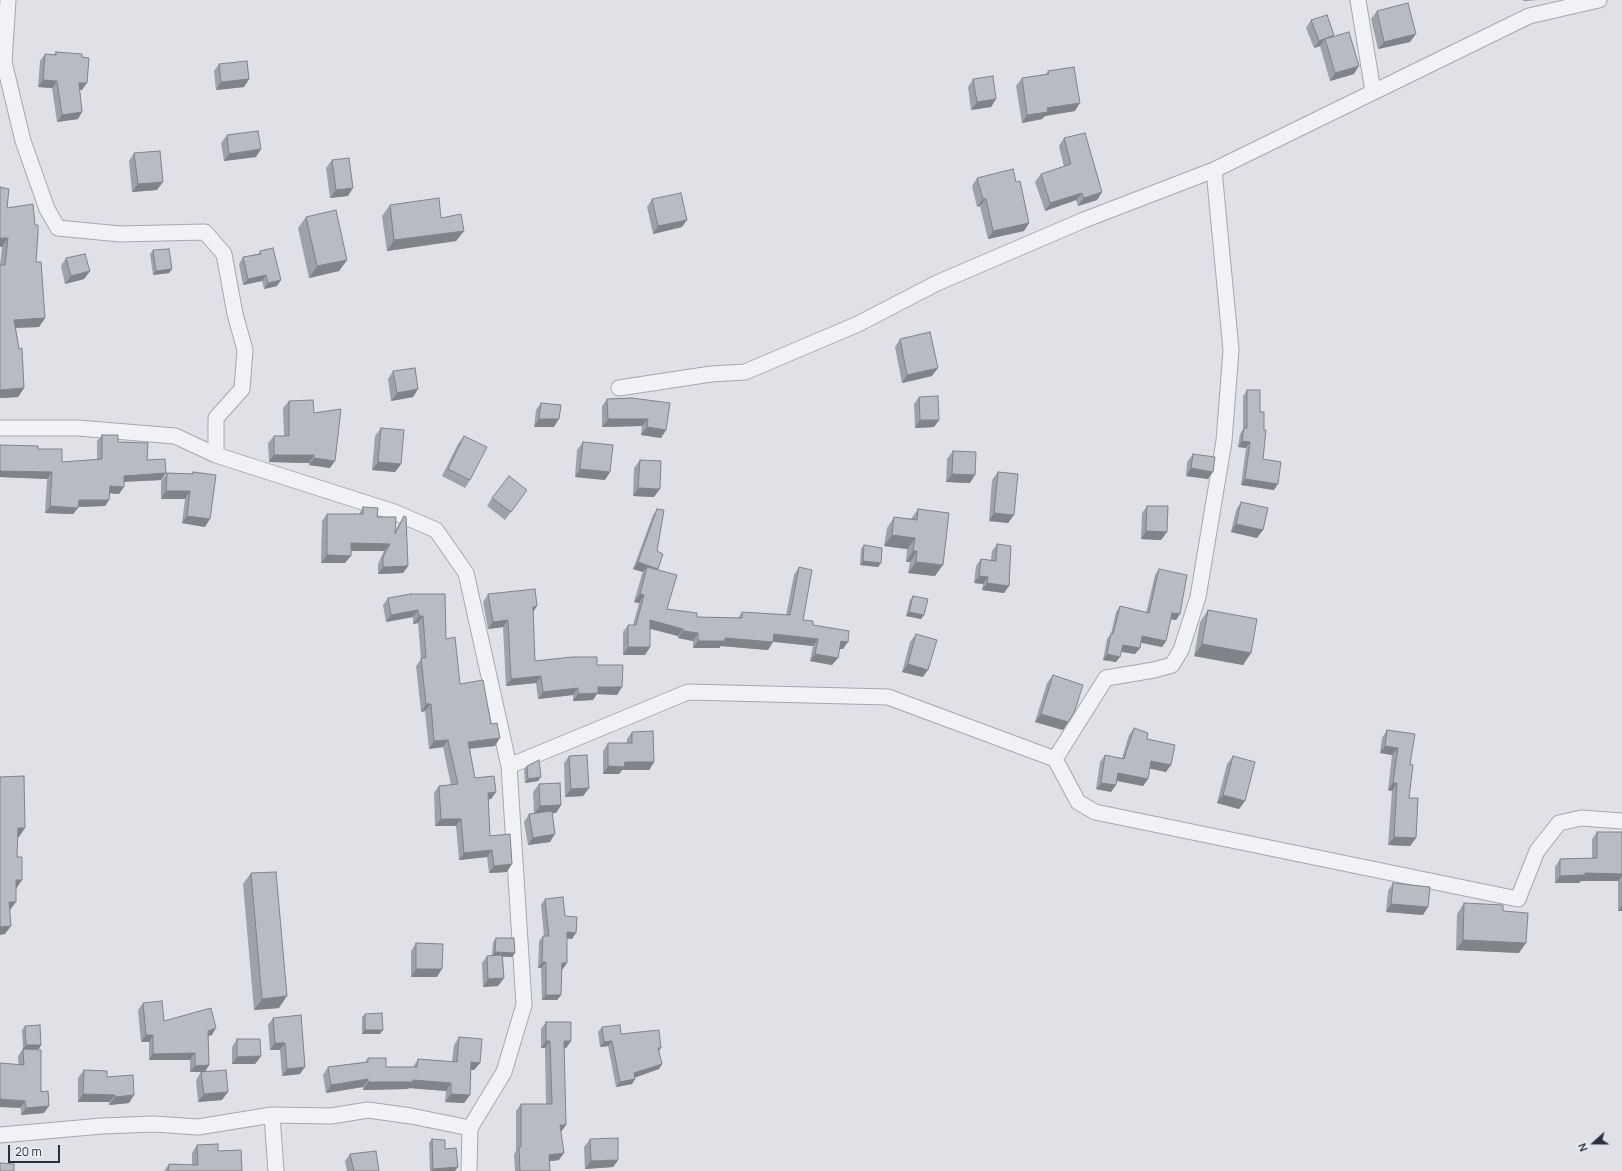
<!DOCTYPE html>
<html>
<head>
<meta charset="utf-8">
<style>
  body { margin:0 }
  #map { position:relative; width:1622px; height:1171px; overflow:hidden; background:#dfe1e7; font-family:Manrope,sans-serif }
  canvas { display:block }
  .north { position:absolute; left:1574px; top:1123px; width:40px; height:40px; -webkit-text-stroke:3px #eef0f4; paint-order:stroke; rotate:249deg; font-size:11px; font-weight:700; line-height:16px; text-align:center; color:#292f3c }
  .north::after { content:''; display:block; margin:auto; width:14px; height:18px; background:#292f3c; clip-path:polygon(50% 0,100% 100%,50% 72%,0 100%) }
  .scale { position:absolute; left:8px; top:1145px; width:52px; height:18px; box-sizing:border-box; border:2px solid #292f3c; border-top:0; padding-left:5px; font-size:12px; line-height:14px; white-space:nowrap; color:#292f3c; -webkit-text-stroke:3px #eef0f4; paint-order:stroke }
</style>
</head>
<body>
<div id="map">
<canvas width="1622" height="1171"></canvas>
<div class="north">N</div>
<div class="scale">20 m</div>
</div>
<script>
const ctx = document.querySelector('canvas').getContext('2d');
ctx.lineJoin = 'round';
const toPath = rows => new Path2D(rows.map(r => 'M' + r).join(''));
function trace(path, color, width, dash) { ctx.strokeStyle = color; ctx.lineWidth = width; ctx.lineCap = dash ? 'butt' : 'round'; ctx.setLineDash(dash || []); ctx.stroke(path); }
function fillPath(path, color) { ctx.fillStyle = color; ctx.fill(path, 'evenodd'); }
const street = toPath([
  [1358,0,1373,91],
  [0,65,4,62,8,0],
  [619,388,711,374,745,372,858,324,937,283,1084,220,1214,170],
  [0,428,78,428,175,436,216,455],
  [1055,759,1106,678,1154,670,1172,665,1181,650,1198,597,1224,441,1231,350,1214,170,1529,16,1599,0],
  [509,766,688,692,888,697,1055,759,1078,802,1095,812,1518,899,1537,851,1559,823,1581,818,1622,821],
  [272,1115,276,1171],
  [0,1135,102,1126,154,1124,198,1127,272,1115,331,1116,368,1110,411,1116,470,1128,504,1072,524,1005,509,766,466,573,436,530,394,512,216,455,216,418,242,389,245,350,235,314,224,254,205,232,120,234,58,228,47,209,23,141,4,62],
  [469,1171,470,1128]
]);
const wall = toPath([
  [1377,11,1410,42,1378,49,1371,19],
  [1311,20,1334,35,1333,36,1354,74,1330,81,1320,46,1314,48,1306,28],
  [56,52,82,90,80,90,78,119,57,122,52,88,38,87,40,61,45,54,54,55],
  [219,64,249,79,244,87,216,90,214,71],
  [1048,71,1075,111,1045,116,1042,119,1022,123,1016,86,1022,78,1046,74],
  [973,79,996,99,991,107,971,110,968,87],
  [227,135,261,149,256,157,224,161,221,143],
  [1064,138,1102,192,1097,200,1078,206,1076,200,1045,211,1035,182,1041,174,1064,167,1059,146],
  [134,153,157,190,132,192,129,161],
  [332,160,348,196,330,198,326,168],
  [977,178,1029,223,1024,231,988,239,980,206,977,207,972,186],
  [652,199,682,227,653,234,647,207],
  [390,205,441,218,464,231,456,241,387,251,382,216],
  [7,208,36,262,45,318,39,327,16,328,24,388,18,397,0,398,0,265,2,247],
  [306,217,347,260,339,271,309,278,298,228],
  [153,250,172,269,169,273,153,275,150,254],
  [260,251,277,286,264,289,262,281,243,285,239,264,243,257,258,254],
  [66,258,90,271,84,279,65,284,61,266],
  [900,339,932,376,902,383,895,347],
  [393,371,418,389,413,397,391,401,388,379],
  [1247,390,1260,412,1263,459,1274,490,1241,485,1246,448,1238,447,1240,434,1243,429,1243,396],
  [919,397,939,420,934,427,915,428,914,404],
  [632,398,666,430,661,438,641,435,642,426,602,427,602,406,607,399],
  [289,401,314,413,330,468,309,465,309,463,269,462,268,443,274,436,284,436,283,408],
  [541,403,554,427,534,427,536,410],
  [381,428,401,464,395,472,372,470,375,436],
  [102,435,118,442,147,460,166,473,161,480,124,482,119,494,110,493,109,500,105,506,78,507,73,514,45,513,47,479,0,477,0,445,38,449,62,462,97,460,97,441],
  [464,436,470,480,465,488,442,476,458,444],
  [583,442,605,480,575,477,577,450],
  [953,451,970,483,946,482,947,459],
  [1193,454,1208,479,1186,476,1187,462],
  [640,460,654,497,633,496,634,468],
  [193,472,205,527,182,523,185,499,161,499,161,481,167,473,192,474],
  [998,472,1008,523,989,521,992,480],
  [527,490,505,520,487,506,492,498],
  [1241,502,1257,538,1231,532,1236,510],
  [1147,506,1167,532,1161,540,1141,539,1142,513],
  [363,507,377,517,395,531,399,524,404,516,408,566,403,573,378,574,378,564,384,551,351,551,345,563,321,563,322,521,327,514,359,514],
  [657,509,657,569,667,609,697,617,738,618,742,612,786,615,794,575,799,567,803,620,813,625,843,649,839,649,832,665,810,661,813,646,773,642,768,650,721,646,719,648,693,648,693,641,678,638,678,636,650,629,650,647,645,655,623,655,623,632,628,625,633,625,639,603,634,602,642,574,643,572,633,569,653,515],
  [918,509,935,576,908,573,910,562,906,562,907,549,884,546,887,528,894,517,911,519],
  [997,544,1009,586,1004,593,982,590,983,584,974,583,976,566,981,559,991,560,992,551],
  [864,545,881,563,878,567,860,565,861,549],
  [1159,569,1180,614,1176,620,1171,619,1166,641,1162,647,1141,642,1140,648,1135,654,1121,652,1116,662,1103,660,1107,639,1111,634,1116,612,1120,606,1146,613,1155,575],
  [411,594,446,639,460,684,491,724,495,746,470,749,475,778,496,792,491,799,488,799,490,836,507,872,489,873,487,857,459,860,456,826,435,826,434,793,439,786,451,785,443,747,429,749,425,711,421,712,416,666,421,659,418,623,413,624,413,617,386,622,383,605,388,598],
  [488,594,533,612,535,661,597,665,622,687,617,695,597,694,593,700,573,701,573,695,538,699,536,683,506,686,503,627,488,629,483,602],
  [913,596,924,615,921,619,906,616,910,600],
  [1208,610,1251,653,1243,665,1194,656,1200,622],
  [916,634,923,677,902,672,910,642],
  [1053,675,1068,722,1063,730,1035,722,1047,683],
  [1134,728,1147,739,1166,772,1150,768,1148,779,1143,786,1117,781,1111,792,1096,789,1100,762,1105,755,1122,758,1129,735],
  [1387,730,1410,764,1409,798,1416,838,1410,846,1388,845,1392,791,1388,790,1392,755,1380,753,1382,738],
  [632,732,654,762,649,770,622,770,619,774,603,774,603,751,608,743,627,743,627,739],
  [569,756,589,788,583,796,565,797,564,763],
  [1233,756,1245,801,1239,809,1217,803,1227,764],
  [527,766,538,781,525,783,524,770],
  [539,784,561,805,556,813,552,813,550,842,528,845,524,822,529,814,534,813,533,792],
  [1597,832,1622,832,1622,911,1618,911,1618,881,1581,881,1579,883,1555,883,1555,867,1560,859,1592,858,1592,839],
  [251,873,279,1008,254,1010,243,884],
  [1393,883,1423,915,1386,912,1388,891],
  [545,899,565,916,572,939,567,938,563,969,562,969,561,995,557,1000,542,1000,541,968,538,968,539,941,543,936,544,936,541,905],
  [1464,903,1503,911,1519,953,1456,950,1457,914],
  [496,938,515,953,512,957,503,957,504,978,498,986,483,987,482,963,487,956,492,955,493,942],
  [416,943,437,977,411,977,411,951],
  [143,1003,164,1021,212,1035,208,1036,209,1065,190,1072,190,1060,149,1060,149,1042,141,1042,138,1010],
  [365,1014,380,1034,362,1034,362,1017],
  [273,1018,300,1074,282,1076,280,1050,270,1050,268,1025],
  [546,1022,571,1041,566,1048,564,1048,559,1160,550,1161,550,1171,515,1171,514,1154,516,1151,516,1111,521,1104,546,1104,545,1048,541,1048,541,1029],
  [25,1026,39,1049,25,1049,41,1092,44,1113,21,1115,18,1056,23,1049,22,1030],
  [602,1027,661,1048,659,1052,662,1064,659,1069,635,1077,635,1079,632,1084,616,1087,608,1046,600,1047,598,1032],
  [459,1037,480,1063,474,1070,471,1070,470,1095,464,1103,445,1102,446,1091,409,1088,408,1089,363,1090,363,1087,326,1093,323,1075,328,1067,365,1062,368,1058,386,1067,413,1067,418,1059,452,1062,454,1045],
  [237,1039,261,1056,255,1064,232,1064,232,1047],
  [84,1070,107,1077,134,1095,129,1103,109,1105,109,1102,78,1102,78,1078],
  [201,1072,222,1100,198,1102,196,1080],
  [432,1139,445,1149,455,1171,430,1171,429,1143],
  [590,1139,618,1160,613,1167,585,1169,584,1147],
  [197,1145,218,1151,242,1171,164,1171,169,1164,192,1165,192,1153],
  [350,1154,379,1171,347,1171,345,1161]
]);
const shadedWall = toPath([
  [1524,0,1537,0,1523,1],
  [1416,34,1410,42,1378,49,1384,42],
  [1334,35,1329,42,1325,39,1320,46,1314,48,1319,41],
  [1359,66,1354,74,1330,81,1335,73],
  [249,79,244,87,216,90,221,82],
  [43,80,57,81,52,88,38,87],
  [79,83,87,83,82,90,74,90],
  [996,99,991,107,971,110,977,102],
  [1080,103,1075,111,1045,116,1042,119,1022,123,1027,115,1047,108],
  [82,112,78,119,57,122,62,115],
  [261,149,256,157,224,161,229,154],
  [163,182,157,190,132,192,138,184],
  [353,188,348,196,330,198,336,190],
  [1102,192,1097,200,1078,206,1084,198],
  [1082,193,1076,200,1045,211,1050,203],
  [983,199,986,199,980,206,977,207],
  [687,220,682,227,653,234,658,226],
  [1029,223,1024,231,988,239,993,231],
  [464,231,456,241,387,251,394,240],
  [0,238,8,238,2,247,0,247],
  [347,260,339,271,309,278,317,266],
  [172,269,169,273,153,275,156,271],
  [90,271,84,279,65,284,71,276],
  [266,275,262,281,243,285,248,279],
  [281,280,277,286,264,289,268,283],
  [45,318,39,327,8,328,14,320],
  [938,368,932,376,902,383,907,375],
  [24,388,18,397,0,398,0,390],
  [418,389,413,397,391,401,397,393],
  [539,419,559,419,554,427,534,427],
  [608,419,648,419,642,426,602,427],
  [920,420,939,420,934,427,915,428],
  [647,427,666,430,661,438,641,435],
  [1242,441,1250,442,1246,448,1238,447],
  [274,455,314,455,309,463,269,462],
  [314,458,335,461,330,468,309,465],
  [378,462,401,464,395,472,372,470],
  [1191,468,1213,472,1208,479,1186,476],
  [580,469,610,472,605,480,575,477],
  [0,471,52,472,47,479,0,477],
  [166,473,161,480,120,482,124,476],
  [952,474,975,475,970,483,946,482],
  [1245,479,1278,484,1274,490,1241,485],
  [110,486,124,487,119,494,106,493],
  [638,488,660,489,654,497,633,496],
  [166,491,190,491,185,499,161,499],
  [79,500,109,500,105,506,74,507],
  [50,506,78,508,73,514,45,513],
  [994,513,1014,515,1008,523,989,521],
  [187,516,210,519,205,527,182,523],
  [1236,524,1263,530,1257,538,1231,532],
  [1146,531,1167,532,1161,540,1141,539],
  [892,535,915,538,907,549,884,546],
  [351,543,390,544,384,551,346,551],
  [913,551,917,551,910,562,906,562],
  [327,555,351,556,345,563,321,563],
  [863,561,881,563,878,567,860,565],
  [638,562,658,569,647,567,643,572,633,569],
  [916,562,943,565,935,576,908,573],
  [408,566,403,573,378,574,383,567],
  [979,576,988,577,983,584,974,583],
  [987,583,1009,586,1004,593,982,590],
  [640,594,644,595,639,603,634,602],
  [537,606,532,614,533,607],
  [418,610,413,617,386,622,391,615],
  [909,612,924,615,921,619,906,616],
  [1172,613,1180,614,1176,620,1168,619],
  [419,616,423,616,418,623,413,624],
  [508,620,503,627,488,629,493,622],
  [650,620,683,629,678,636,645,627],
  [683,631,698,633,693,641,678,638],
  [774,634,818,639,813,646,768,641],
  [1142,636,1166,641,1162,647,1137,642],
  [725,638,773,642,768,650,721,646,719,648,693,648,698,641],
  [841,641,848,642,843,649,836,649],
  [1202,644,1251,653,1243,665,1194,656],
  [1123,645,1140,648,1135,654,1119,651],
  [628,647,650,647,645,655,623,655],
  [815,654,838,658,832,665,810,661],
  [1107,654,1120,657,1116,662,1103,660],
  [908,664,928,670,923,677,902,672],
  [541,676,536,683,506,686,511,679],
  [598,687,622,687,617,695,597,694,593,700,573,701,578,694],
  [578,688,573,695,538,699,543,692],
  [426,704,431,704,425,711,421,712],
  [1041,714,1068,722,1063,730,1035,722],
  [500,738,495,746,463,749,468,742],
  [448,740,443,747,429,749,434,741],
  [1385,746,1398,748,1392,755,1380,753],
  [1151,761,1171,765,1166,772,1147,768],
  [625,762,654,762,649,770,622,770,619,774,603,774,608,766],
  [1118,773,1148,779,1143,786,1113,780],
  [541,777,538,781,525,783,528,779],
  [1101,783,1116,785,1111,792,1096,789],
  [1393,783,1397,783,1392,791,1388,790],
  [589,788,583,796,565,797,571,789],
  [496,792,491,799,483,800,488,793],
  [1223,795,1245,801,1239,809,1217,803],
  [561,805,556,813,534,814,540,806],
  [441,819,461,819,456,826,435,826],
  [18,828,25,828,19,837,12,837],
  [555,834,550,842,528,845,533,838],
  [1394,837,1416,838,1410,846,1388,845],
  [492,850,487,857,459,860,464,853],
  [512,864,507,872,489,873,494,866],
  [1585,873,1622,874,1622,876,1618,881,1581,881,1579,883,1555,883,1560,876],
  [16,880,22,880,16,889],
  [9,902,16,902,10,910],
  [1391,904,1428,907,1423,915,1386,912],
  [1622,905,1622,911,1618,911],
  [11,926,5,934,0,935,0,927],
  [567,932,576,933,572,939,563,938],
  [1463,940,1526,943,1519,953,1456,950],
  [495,952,515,953,512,957,492,956],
  [542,962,546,962,541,968,538,968],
  [562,963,567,963,563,969,558,968],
  [416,969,442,969,437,977,411,977],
  [504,978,498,986,483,987,488,979],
  [546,995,561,995,557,1000,542,1000],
  [287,996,279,1008,254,1010,262,999],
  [216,1028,212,1035,204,1037,208,1031],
  [365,1030,383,1030,380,1034,362,1034],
  [146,1035,153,1035,149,1042,141,1042],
  [546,1041,550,1041,545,1048,541,1048],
  [564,1041,571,1041,566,1048,559,1048],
  [612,1041,608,1046,600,1047,604,1042],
  [275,1043,285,1043,280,1050,270,1050],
  [26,1045,41,1045,39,1049,23,1049],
  [195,1053,190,1060,149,1060,153,1054],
  [261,1056,255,1064,232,1064,237,1057],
  [471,1062,480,1063,474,1070,466,1070],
  [662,1064,659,1069,631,1079,634,1073],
  [209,1065,205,1072,190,1072,195,1066],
  [305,1067,300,1074,282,1076,287,1069],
  [368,1079,363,1087,326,1093,331,1085],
  [635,1079,632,1084,616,1087,620,1082],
  [413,1080,451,1083,446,1091,409,1088,408,1089,363,1090,368,1082],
  [228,1092,222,1100,198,1102,204,1094],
  [83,1094,115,1095,109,1102,78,1102],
  [451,1094,470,1095,464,1103,445,1102],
  [134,1095,129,1103,109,1105,115,1097],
  [0,1099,25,1101,20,1108,0,1107],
  [49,1106,44,1113,21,1115,26,1108],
  [560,1125,566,1125,561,1132],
  [564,1153,559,1160,544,1162,549,1155],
  [618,1160,613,1167,585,1169,591,1161],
  [458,1167,455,1171,431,1171,433,1169]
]);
const building = toPath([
  [1408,3,1416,34,1384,42,1377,11,1408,3],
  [1327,15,1334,35,1319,41,1311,20,1327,15],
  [1349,32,1359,66,1335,73,1325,39,1349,32],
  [56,52,82,54,82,57,89,58,87,83,79,83,82,112,62,115,57,81,43,80,45,54,56,55,56,52],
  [247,61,249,79,221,82,219,64,247,61],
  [1074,67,1080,103,1047,108,1048,112,1027,115,1022,78,1049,74,1048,71,1074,67],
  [993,76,996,99,977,102,973,79,993,76],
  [258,131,261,149,229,154,227,135,258,131],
  [1085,133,1102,192,1084,198,1082,193,1050,203,1041,174,1071,164,1064,138,1085,133],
  [160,151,163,182,138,184,134,153,160,151],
  [349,158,353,188,336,190,332,160,349,158],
  [1013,169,1016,182,1020,181,1029,223,993,231,986,199,983,199,977,178,1013,169],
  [0,187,9,189,7,208,33,204,35,225,38,225,38,233,36,262,41,262,45,318,14,320,19,349,22,348,24,388,0,390,0,265,5,265,8,238,0,238,0,187],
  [681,193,687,220,658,226,652,199,681,193],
  [439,198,441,218,461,214,464,231,394,240,390,205,439,198],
  [336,210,347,260,317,266,306,217,336,210],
  [273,248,281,280,268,283,266,275,248,279,243,257,261,254,260,251,273,248],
  [169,249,172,269,156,271,153,250,169,249],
  [85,254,90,271,71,276,66,258,85,254],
  [930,332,938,368,907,375,900,339,930,332],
  [415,368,418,389,397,393,393,371,415,368],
  [1247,390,1260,390,1260,412,1264,412,1264,430,1266,430,1263,459,1281,462,1278,484,1245,479,1250,442,1242,441,1244,428,1247,428,1247,390],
  [938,396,939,420,920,420,919,397,938,396],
  [632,398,670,403,666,430,647,427,648,419,608,419,607,399,632,398],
  [313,400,314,413,341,409,335,461,314,458,314,455,274,455,274,436,289,436,289,401,313,400],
  [541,403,561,405,559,419,539,419,541,403],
  [381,428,404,430,401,464,378,462,381,428],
  [102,435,118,435,118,442,148,443,147,460,165,459,166,473,124,476,124,487,110,486,109,500,79,500,78,508,50,506,52,472,0,471,0,445,38,446,38,449,62,449,62,462,102,459,102,435],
  [464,436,487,447,470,480,448,469,464,436],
  [583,442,613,445,610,472,580,469,583,442],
  [953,451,976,452,975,475,952,474,953,451],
  [1193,454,1215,457,1213,472,1191,468,1193,454],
  [640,460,661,461,660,489,638,488,640,460],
  [193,472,216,475,210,519,187,516,190,491,166,491,167,473,193,474,193,472],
  [998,472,1018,474,1014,515,994,513,998,472],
  [509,476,527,490,511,512,492,498,509,476],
  [1241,502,1268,508,1263,530,1236,524,1241,502],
  [1147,506,1168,506,1167,532,1146,531,1147,506],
  [363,507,378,508,377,517,396,517,395,534,404,516,406,517,408,566,383,567,383,557,390,544,351,543,351,556,327,555,327,514,363,514,363,507],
  [657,509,664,510,657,551,663,554,658,569,638,562,657,509],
  [918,509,949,513,943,565,916,562,917,551,913,551,915,538,892,535,894,517,917,520,918,509],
  [997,544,1011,546,1009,586,987,583,988,577,979,576,981,559,996,561,997,544],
  [864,545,882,548,881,563,863,561,864,545],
  [647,567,677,575,667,609,697,613,697,617,742,618,742,612,790,615,799,567,812,570,803,620,813,621,813,625,849,631,848,642,841,641,838,658,815,654,818,639,774,634,773,642,725,638,725,641,698,641,698,633,683,631,683,629,650,620,650,647,628,647,628,625,636,625,644,595,640,594,647,567],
  [1159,569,1187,575,1180,614,1172,613,1166,641,1142,636,1140,648,1123,645,1120,657,1107,654,1111,633,1113,634,1120,606,1149,613,1159,569],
  [535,589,537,606,533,607,535,661,572,657,597,657,597,665,623,665,622,687,598,687,598,693,578,694,578,688,543,692,541,676,511,679,508,620,493,622,488,594,535,589],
  [411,594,445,594,446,639,455,637,460,684,483,680,491,724,497,723,500,738,468,742,475,778,494,776,496,792,488,793,490,836,510,834,512,864,494,866,492,850,464,853,461,819,441,819,439,786,458,784,448,740,434,741,431,704,426,704,421,658,426,658,423,616,419,616,418,610,391,615,388,598,411,594],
  [913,596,928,599,924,615,909,612,913,596],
  [1208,610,1257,619,1251,653,1202,644,1208,610],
  [916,634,937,640,928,670,908,664,916,634],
  [1053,675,1083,685,1074,713,1068,722,1041,714,1053,675],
  [1134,728,1148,733,1147,739,1175,745,1171,765,1151,761,1148,779,1118,773,1116,785,1101,783,1105,755,1124,759,1134,728],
  [1387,730,1415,734,1410,764,1413,765,1409,798,1418,798,1416,838,1394,837,1397,783,1393,783,1398,748,1385,746,1387,730],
  [653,731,654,762,625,762,624,767,608,766,608,743,632,743,632,732,653,731],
  [587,755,589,788,571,789,569,756,587,755],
  [1233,756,1255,762,1245,801,1223,795,1233,756],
  [539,760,541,777,528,779,527,766,539,760],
  [24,776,25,828,18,828,17,857,22,857,22,880,16,880,16,902,9,902,11,926,0,927,0,777,24,776],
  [560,783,561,805,540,806,539,784,560,783],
  [552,811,555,834,533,838,529,814,552,811],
  [1597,832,1622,832,1622,874,1585,873,1585,875,1560,876,1560,859,1597,858,1597,832],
  [276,872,287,996,262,999,251,873,276,872],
  [1393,883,1430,887,1428,907,1391,904,1393,883],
  [563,897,565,916,577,917,576,933,567,932,567,963,562,963,561,995,546,995,546,962,542,962,543,936,549,936,545,899,563,897],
  [1464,903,1503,905,1503,911,1528,913,1526,943,1463,940,1464,903],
  [496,938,514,938,515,953,495,952,496,938],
  [416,943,443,944,442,969,416,969,416,943],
  [502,955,504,978,488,979,487,956,502,955],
  [162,1001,164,1021,211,1008,216,1028,208,1031,209,1065,195,1066,195,1053,153,1054,153,1035,146,1035,143,1003,162,1001],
  [382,1013,383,1030,365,1030,365,1014,382,1013],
  [301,1015,305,1067,287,1069,285,1043,275,1043,273,1018,301,1015],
  [546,1022,571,1022,571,1041,564,1041,566,1125,560,1125,564,1153,549,1155,550,1171,520,1171,519,1147,521,1147,521,1104,552,1104,550,1041,546,1041,546,1022],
  [40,1025,41,1045,26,1045,25,1026,40,1025],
  [620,1025,621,1034,659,1030,661,1048,658,1048,662,1064,634,1073,635,1079,620,1082,612,1041,604,1042,602,1027,620,1025],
  [459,1037,482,1039,480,1063,471,1062,470,1095,451,1094,451,1083,413,1080,413,1082,368,1082,368,1079,331,1085,328,1067,368,1062,368,1058,386,1058,386,1067,417,1067,418,1059,457,1062,459,1037],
  [237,1039,260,1039,261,1056,237,1057,237,1039],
  [23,1049,41,1050,41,1092,48,1091,49,1106,26,1108,25,1101,0,1099,0,1063,24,1065,23,1049],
  [84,1070,107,1071,107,1077,133,1075,134,1095,115,1097,115,1095,83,1094,84,1070],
  [226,1070,228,1092,204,1094,201,1072,226,1070],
  [618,1138,618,1160,591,1161,590,1139,618,1138],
  [432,1139,445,1140,445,1149,456,1148,458,1167,433,1169,432,1139],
  [218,1144,218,1151,241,1150,242,1171,168,1171,169,1164,198,1165,197,1145,218,1144],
  [376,1151,379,1171,354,1171,350,1154,376,1151],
  [0,1163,14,1164,14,1171,0,1171,0,1163]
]);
trace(street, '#a5a8b0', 17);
trace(street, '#f1f2f5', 15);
fillPath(wall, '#9da1a8');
fillPath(shadedWall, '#808388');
fillPath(building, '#b7bbc3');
trace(building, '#808388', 1);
</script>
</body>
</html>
